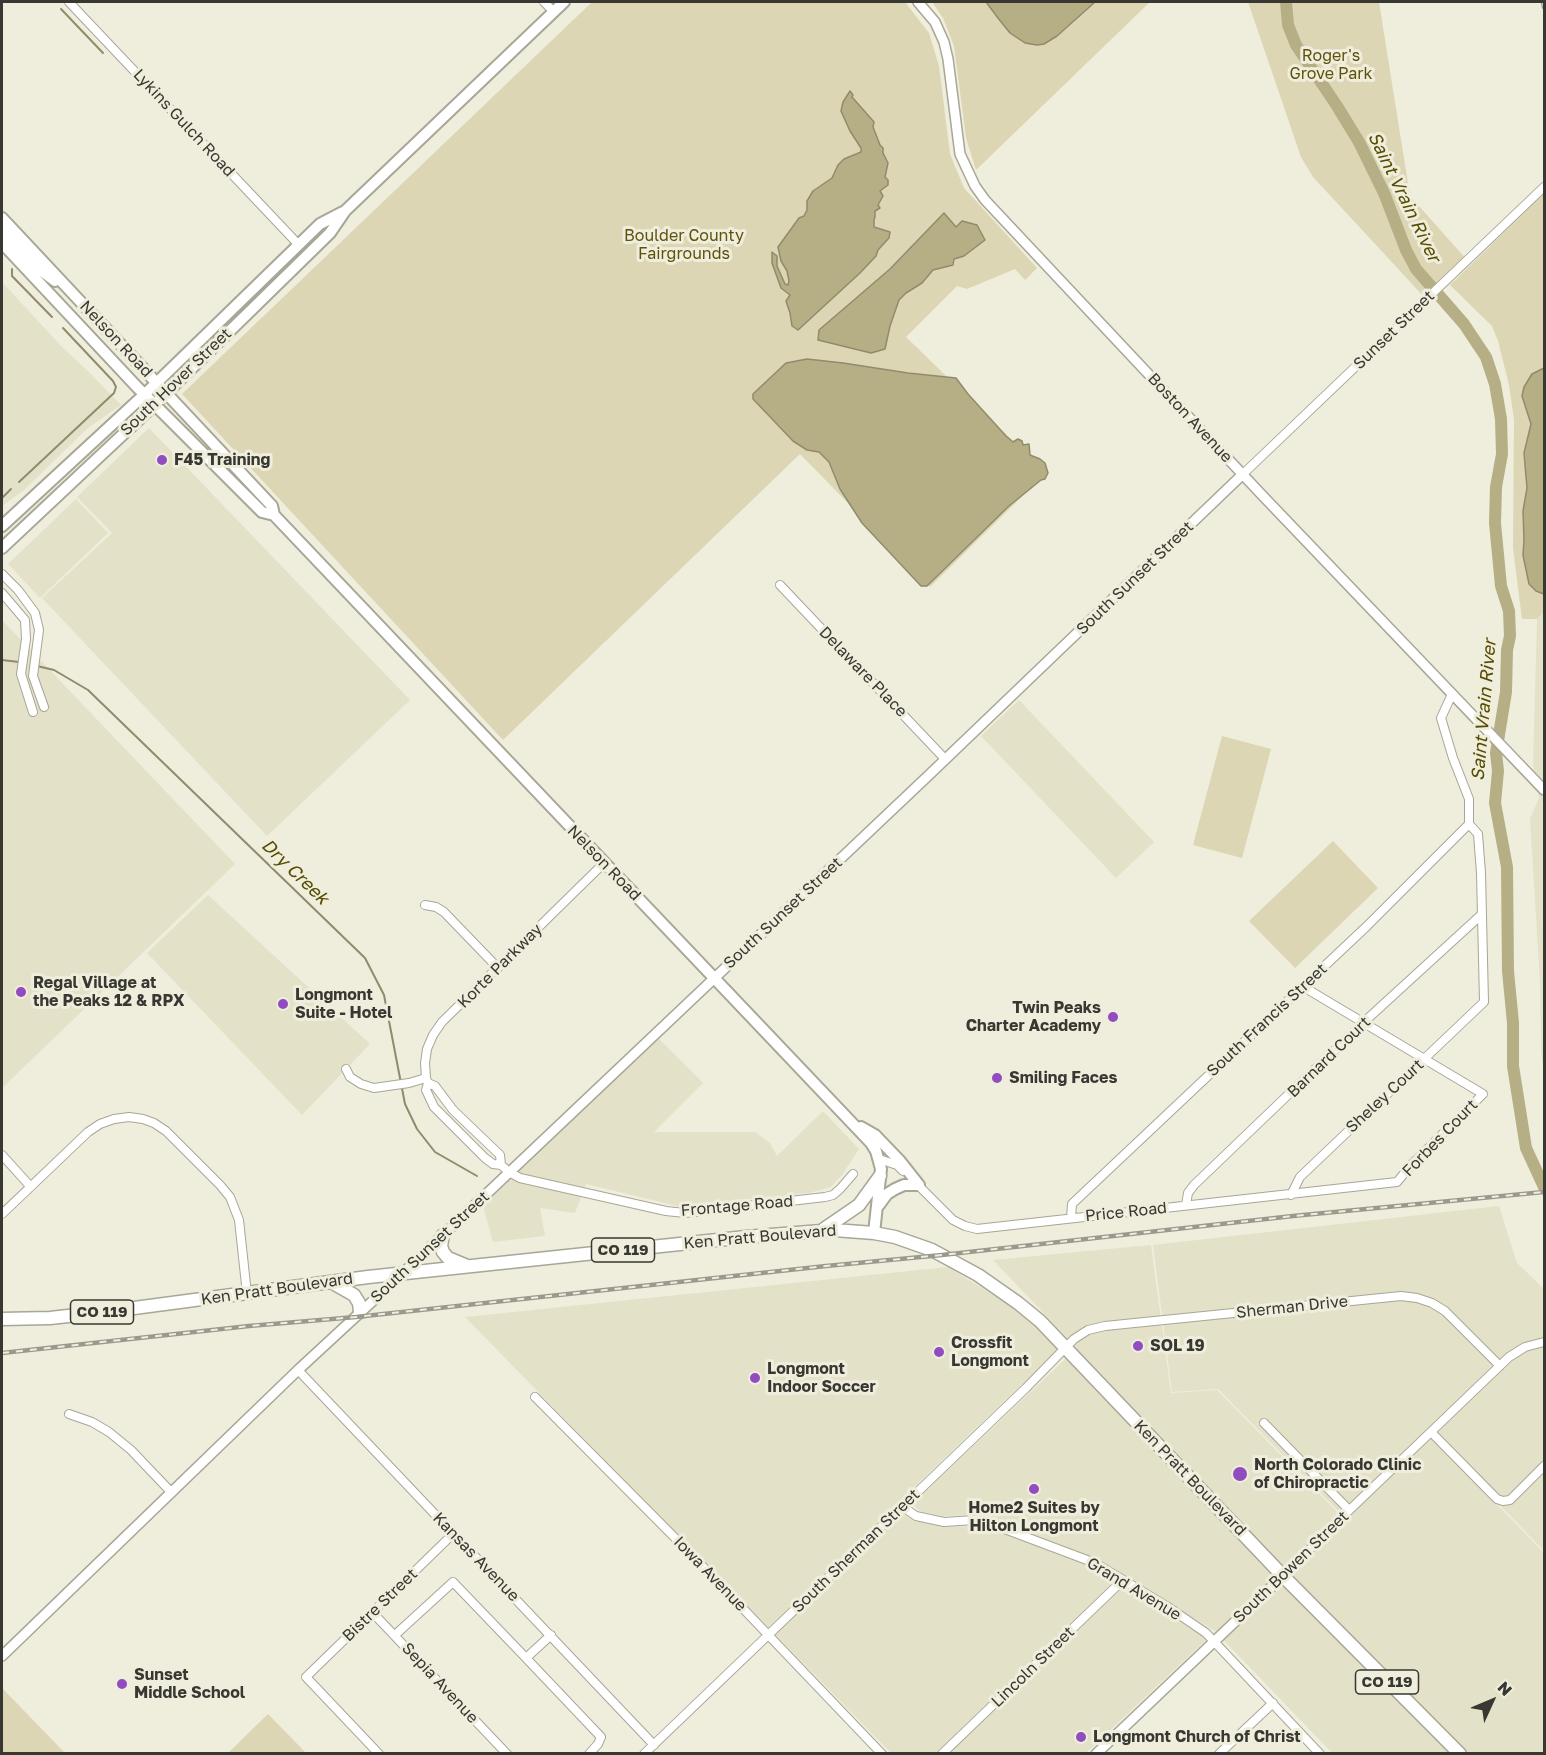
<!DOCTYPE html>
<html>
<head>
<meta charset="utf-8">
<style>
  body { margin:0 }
  #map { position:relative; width:1546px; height:1755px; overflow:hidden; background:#efeddc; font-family:"Golos Text",sans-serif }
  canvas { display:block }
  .frame { position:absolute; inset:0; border:3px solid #383731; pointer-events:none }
  .north { position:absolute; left:1462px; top:1671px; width:60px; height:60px; -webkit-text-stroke:4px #efeddc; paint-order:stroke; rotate:46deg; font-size:16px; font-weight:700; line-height:24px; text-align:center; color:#383731 }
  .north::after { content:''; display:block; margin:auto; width:21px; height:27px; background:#383731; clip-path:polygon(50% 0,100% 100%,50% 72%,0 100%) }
</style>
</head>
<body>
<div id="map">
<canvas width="1546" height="1755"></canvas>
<div class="frame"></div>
<div class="north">N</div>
</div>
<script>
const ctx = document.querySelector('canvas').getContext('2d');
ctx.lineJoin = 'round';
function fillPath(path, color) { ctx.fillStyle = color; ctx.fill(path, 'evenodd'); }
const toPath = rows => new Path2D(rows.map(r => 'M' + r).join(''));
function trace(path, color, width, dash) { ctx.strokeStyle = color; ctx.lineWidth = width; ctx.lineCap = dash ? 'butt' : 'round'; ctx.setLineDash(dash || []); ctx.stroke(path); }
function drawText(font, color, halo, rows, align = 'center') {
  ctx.font = font + ' "Golos Text",sans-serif'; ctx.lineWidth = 6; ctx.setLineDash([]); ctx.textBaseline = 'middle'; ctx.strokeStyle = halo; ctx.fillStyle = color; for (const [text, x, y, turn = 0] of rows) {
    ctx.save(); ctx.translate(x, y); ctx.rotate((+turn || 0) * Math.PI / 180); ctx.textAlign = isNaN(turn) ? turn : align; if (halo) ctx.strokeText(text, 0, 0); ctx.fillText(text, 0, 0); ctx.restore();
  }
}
const built = toPath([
  [2,282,62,347,88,371,121,405,88,428,24,490,2,506],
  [149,428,410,700,267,836,42,598,112,533,77,497],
  [76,499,108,533,40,598,8,564],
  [1544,612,1544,1076,1541,1050,1540,982,1530,819,1539,798,1533,765,1537,619],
  [2,620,235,864,2,1088],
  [1019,700,1154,842,1116,878,981,736],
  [208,895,370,1044,302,1115,147,953],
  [658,1038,703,1083,654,1132,755,1132,770,1143,777,1156,823,1111,859,1149,842,1175,831,1187,809,1193,677,1206,586,1184,575,1213,540,1208,545,1236,493,1242,483,1206],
  [1499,1206,1517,1263,1544,1289,1544,1551,1428,1430,1341,1514,1218,1389,1172,1392,1153,1245],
  [1151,1245,1171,1393,1217,1390,1344,1519,1431,1436,1544,1553,1544,1753,1332,1753,1215,1631,1096,1560,988,1518,977,1515,943,1516,920,1511,912,1504,1077,1348,993,1260],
  [948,1267,1006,1303,1036,1326,1059,1349,893,1507,914,1521,941,1526,987,1527,1093,1567,1207,1639,1086,1753,891,1753,465,1317]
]);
const green = toPath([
  [592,2,905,2,929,33,939,66,950,154,964,188,1037,268,1025,280,1015,269,967,289,957,286,906,337,1046,473,930,587,800,454,503,740,182,394],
  [932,2,1150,2,976,170,966,138,954,46,943,18],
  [1248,2,1379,2,1410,196,1467,260,1426,299,1313,177,1301,157],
  [1544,194,1544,612,1537,619,1522,619,1513,548,1514,420,1509,385,1498,341,1492,326,1450,285],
  [1222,736,1271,749,1242,858,1193,845],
  [1333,841,1378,888,1295,968,1249,921],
  [2,1688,65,1753,2,1753],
  [268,1714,306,1753,228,1753]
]);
const water = toPath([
  [986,2,1095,2,1057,36,1044,44,1037,45,1025,43,1010,33,998,18,986,2],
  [850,91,853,95,852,97,874,122,873,127,880,145,883,148,883,153,888,163,885,177,888,180,888,185,880,191,883,196,878,205,880,208,875,211,875,217,874,220,874,227,890,232,889,238,878,250,876,256,860,273,798,330,792,326,790,313,786,301,790,295,781,288,772,263,772,252,777,256,777,266,785,284,788,285,789,281,787,271,781,261,778,247,799,218,804,216,807,210,807,201,813,191,832,178,838,165,844,159,861,152,861,148,850,131,841,111,843,102,850,91],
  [944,213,956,227,962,221,977,225,985,240,964,256,954,259,953,265,933,270,922,283,906,293,899,300,890,326,885,349,871,353,818,340,819,330,890,269,944,213],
  [807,359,843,363,908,373,956,378,968,394,1006,436,1013,442,1018,439,1022,441,1023,445,1029,444,1030,455,1040,459,1045,463,1048,473,1045,479,1041,480,1009,506,927,586,921,586,862,523,840,489,829,462,819,452,807,450,793,441,753,399,753,394,786,363,807,359],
  [1544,368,1544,594,1536,591,1529,584,1523,555,1524,540,1523,511,1527,488,1524,453,1531,424,1522,396,1524,387,1532,374,1544,368]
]);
const stream = toPath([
  [61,9,103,53],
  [12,269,12,276,52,317],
  [19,482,114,393,116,387,113,381,63,328],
  [2,498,11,489],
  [2,660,19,662],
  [37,666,54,670,88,690,365,958,384,995,405,1104,417,1129,435,1152,477,1176]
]);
const river = toPath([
  [1286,2,1288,25,1296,45,1337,106,1359,142,1384,193,1406,250,1416,269,1464,324,1486,357,1495,384,1501,419,1502,454,1496,487,1495,523,1501,586,1509,611,1510,636,1507,650,1506,692,1496,753,1498,771,1495,803,1507,867,1508,971,1513,1023,1513,1066,1526,1148,1544,1187]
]);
const minor = toPath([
  [69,2,298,244],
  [544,2,553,11],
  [1243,474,1544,187],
  [2,574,18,590,35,613,39,630,33,676,44,707],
  [780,585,945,759],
  [2,593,25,620,26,639,21,674,33,712],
  [604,863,442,1022,433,1035,427,1049,425,1063,426,1078,428,1083,426,1090,434,1107,485,1158,493,1164,501,1165,509,1172,520,1178,666,1211,685,1213,825,1197,833,1195,840,1189,853,1174],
  [425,905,436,907,444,912,498,968],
  [346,1069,350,1077,361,1084,374,1088,409,1083,426,1078],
  [428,1083,435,1086,453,1110,500,1155,501,1165],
  [2,1155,30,1186],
  [879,1159,897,1165,903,1171],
  [916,1183,953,1220,965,1226,977,1229,1397,1182,1412,1164,1483,1094,1302,986],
  [1291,1195,1300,1177,1484,1002,1481,873,1478,834,1469,824,1469,799,1453,758,1441,718,1452,694],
  [1186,1205,1188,1193,1194,1185,1364,1022,1481,915],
  [2,1214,88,1132,100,1124,114,1119,129,1117,143,1119,154,1123,166,1131,220,1185,230,1197,239,1220,247,1294],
  [1071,1218,1072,1204,1367,926,1469,824],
  [298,1370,654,1745],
  [535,1397,688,1551,882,1754],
  [69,1414,92,1422,109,1432,131,1450,171,1492],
  [1264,1423,1349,1510],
  [1431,1432,1497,1499,1503,1501,1510,1500,1544,1466],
  [903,1507,916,1516,944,1522,975,1520,986,1522,1095,1563,1168,1607,1206,1633,1320,1754],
  [1283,1576,1338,1521,1509,1357,1525,1347,1544,1342],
  [372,1612,507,1754],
  [395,1635,453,1582,526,1658],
  [551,1635,526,1658,601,1737,598,1744,589,1754],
  [379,1754,306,1677,454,1533],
  [644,1754,1026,1388,1074,1339,1088,1330,1105,1326,1401,1296,1417,1298,1432,1303,1445,1311,1500,1366],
  [942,1754,1123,1580],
  [1219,1754,1273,1703]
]);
const tertiary = toPath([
  [918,2,935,22,944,42,948,59,960,154,975,186,985,200,1261,494,1544,790],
  [2,1656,298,1370,403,1273,930,774,1243,474],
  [1096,1754,1283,1576]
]);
const secondary = toPath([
  [2,218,272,506,274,515,871,1143,876,1151,881,1169,874,1233],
  [2,231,39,269,55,281],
  [2,243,137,387,262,512,274,515],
  [2,526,145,394,320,224,343,212],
  [2,548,149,410,330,233,345,211,564,2],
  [861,1127,875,1135,900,1161,919,1185],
  [879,1205,887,1194,895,1189,904,1185,919,1185]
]);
const trunk = toPath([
  [824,1229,859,1205,880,1176],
  [443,1235,441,1246,443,1252,448,1258,465,1265],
  [331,1282,354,1295,359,1303,360,1312],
  [2,1319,50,1318,104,1312,368,1277,746,1237,834,1230,874,1233,895,1237,932,1250,978,1275,1018,1303,1040,1321,1283,1576,1460,1754]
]);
const rail = toPath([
  [1543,2,1544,7],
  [2,1353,249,1326,356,1317,826,1266,942,1255,1293,1216,1544,1192]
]);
const markers = [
  [162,460,6,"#914cc0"],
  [21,992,6,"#914cc0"],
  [283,1004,6,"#914cc0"],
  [1113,1017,6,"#914cc0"],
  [997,1078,6,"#914cc0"],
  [1138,1346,6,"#914cc0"],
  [939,1352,6,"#914cc0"],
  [755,1378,6,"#914cc0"],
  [1240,1474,8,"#914cc0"],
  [1034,1489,6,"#914cc0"],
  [122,1684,6,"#914cc0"],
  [1081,1737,6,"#914cc0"]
];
const shields = [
  [623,1250,63],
  [102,1312,63],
  [1387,1682,63]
];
const shieldNames = [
  ["CO 119",623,1250],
  ["CO 119",102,1312],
  ["CO 119",1387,1682]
];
const parkNames = [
  ["Roger's",1331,56],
  ["Grove Park",1331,74],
  ["Boulder County",684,236],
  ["Fairgrounds",684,254]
];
const streetNames = [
  ["Lykins Gulch Road",184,123,47],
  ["Sunset Street",1394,330,-44],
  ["Nelson Road",116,339,47],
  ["South Hover Street",176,382,-44],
  ["Boston Avenue",1190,418,47],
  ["South Sunset Street",1135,578,-44],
  ["Delaware Place",863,672,46],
  ["Nelson Road",604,863,46],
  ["South Sunset Street",783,913,-43],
  ["Korte Parkway",500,966,-45],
  ["South Francis Street",1267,1020,-43],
  ["Barnard Court",1329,1057,-44],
  ["Sheley Court",1385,1096,-43],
  ["Forbes Court",1440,1138,-46],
  ["Frontage Road",737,1206,-5],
  ["Price Road",1126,1212,-6],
  ["Ken Pratt Boulevard",760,1237,-5],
  ["South Sunset Street",430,1247,-43],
  ["Ken Pratt Boulevard",277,1289,-8],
  ["Sherman Drive",1292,1307,-6],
  ["Ken Pratt Boulevard",1190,1478,46],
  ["South Sherman Street",856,1551,-44],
  ["Kansas Avenue",476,1557,46],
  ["South Bowen Street",1291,1567,-44],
  ["Iowa Avenue",710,1574,46],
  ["Grand Avenue",1134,1589,31],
  ["Bistre Street",380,1605,-44],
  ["Lincoln Street",1033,1667,-44],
  ["Sepia Avenue",440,1683,47]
];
const poiNames = [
  ["F45 Training",174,460],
  ["Regal Village at",33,983],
  ["the Peaks 12 & RPX",33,1001],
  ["Longmont",295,995],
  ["Suite - Hotel",295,1013],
  ["Twin Peaks",1101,1008,"right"],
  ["Charter Academy",1101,1026,"right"],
  ["Smiling Faces",1009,1078],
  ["Crossfit",951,1343],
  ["Longmont",951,1361],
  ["SOL 19",1150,1346],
  ["Longmont",767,1369],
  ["Indoor Soccer",767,1387],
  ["North Colorado Clinic",1254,1465],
  ["of Chiropractic",1254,1483],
  ["Home2 Suites by",1034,1508,"center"],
  ["Hilton Longmont",1034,1526,"center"],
  ["Sunset",134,1675],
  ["Middle School",134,1693],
  ["Longmont Church of Christ",1093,1737]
];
const waterNames = [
  ["Saint Vrain River",1404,197,64],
  ["Saint Vrain River",1484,710,-85],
  ["Dry Creek",295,872,44]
];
fillPath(built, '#e4e1c9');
fillPath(green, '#dcd6b4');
fillPath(water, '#b6af86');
trace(water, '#908b6c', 1.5);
trace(stream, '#908b6c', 2);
trace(river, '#b6af86', 12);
trace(minor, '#a8a696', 10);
trace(tertiary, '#a8a696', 12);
trace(secondary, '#a8a696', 14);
trace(trunk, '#a8a696', 15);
trace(minor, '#fff', 8);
trace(tertiary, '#fff', 9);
trace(secondary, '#fff', 10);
trace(trunk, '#fff', 12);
trace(rail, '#9b998d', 4.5);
trace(rail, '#efeddc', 2, [7]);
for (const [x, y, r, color] of markers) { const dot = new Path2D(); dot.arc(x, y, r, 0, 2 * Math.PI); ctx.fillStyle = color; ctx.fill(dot); trace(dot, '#efeddc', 2); }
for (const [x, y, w] of shields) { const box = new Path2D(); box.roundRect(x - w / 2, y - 12, w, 24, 4.5); ctx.fillStyle = '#efeddc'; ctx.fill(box); trace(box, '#383731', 1.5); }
drawText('bold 15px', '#383731', null, shieldNames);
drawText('16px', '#5e520b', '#efeddc', parkNames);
drawText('16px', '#383731', '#efeddc', streetNames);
drawText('bold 16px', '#383731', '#efeddc', poiNames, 'left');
drawText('italic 18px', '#574c00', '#efeddc', waterNames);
</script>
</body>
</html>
